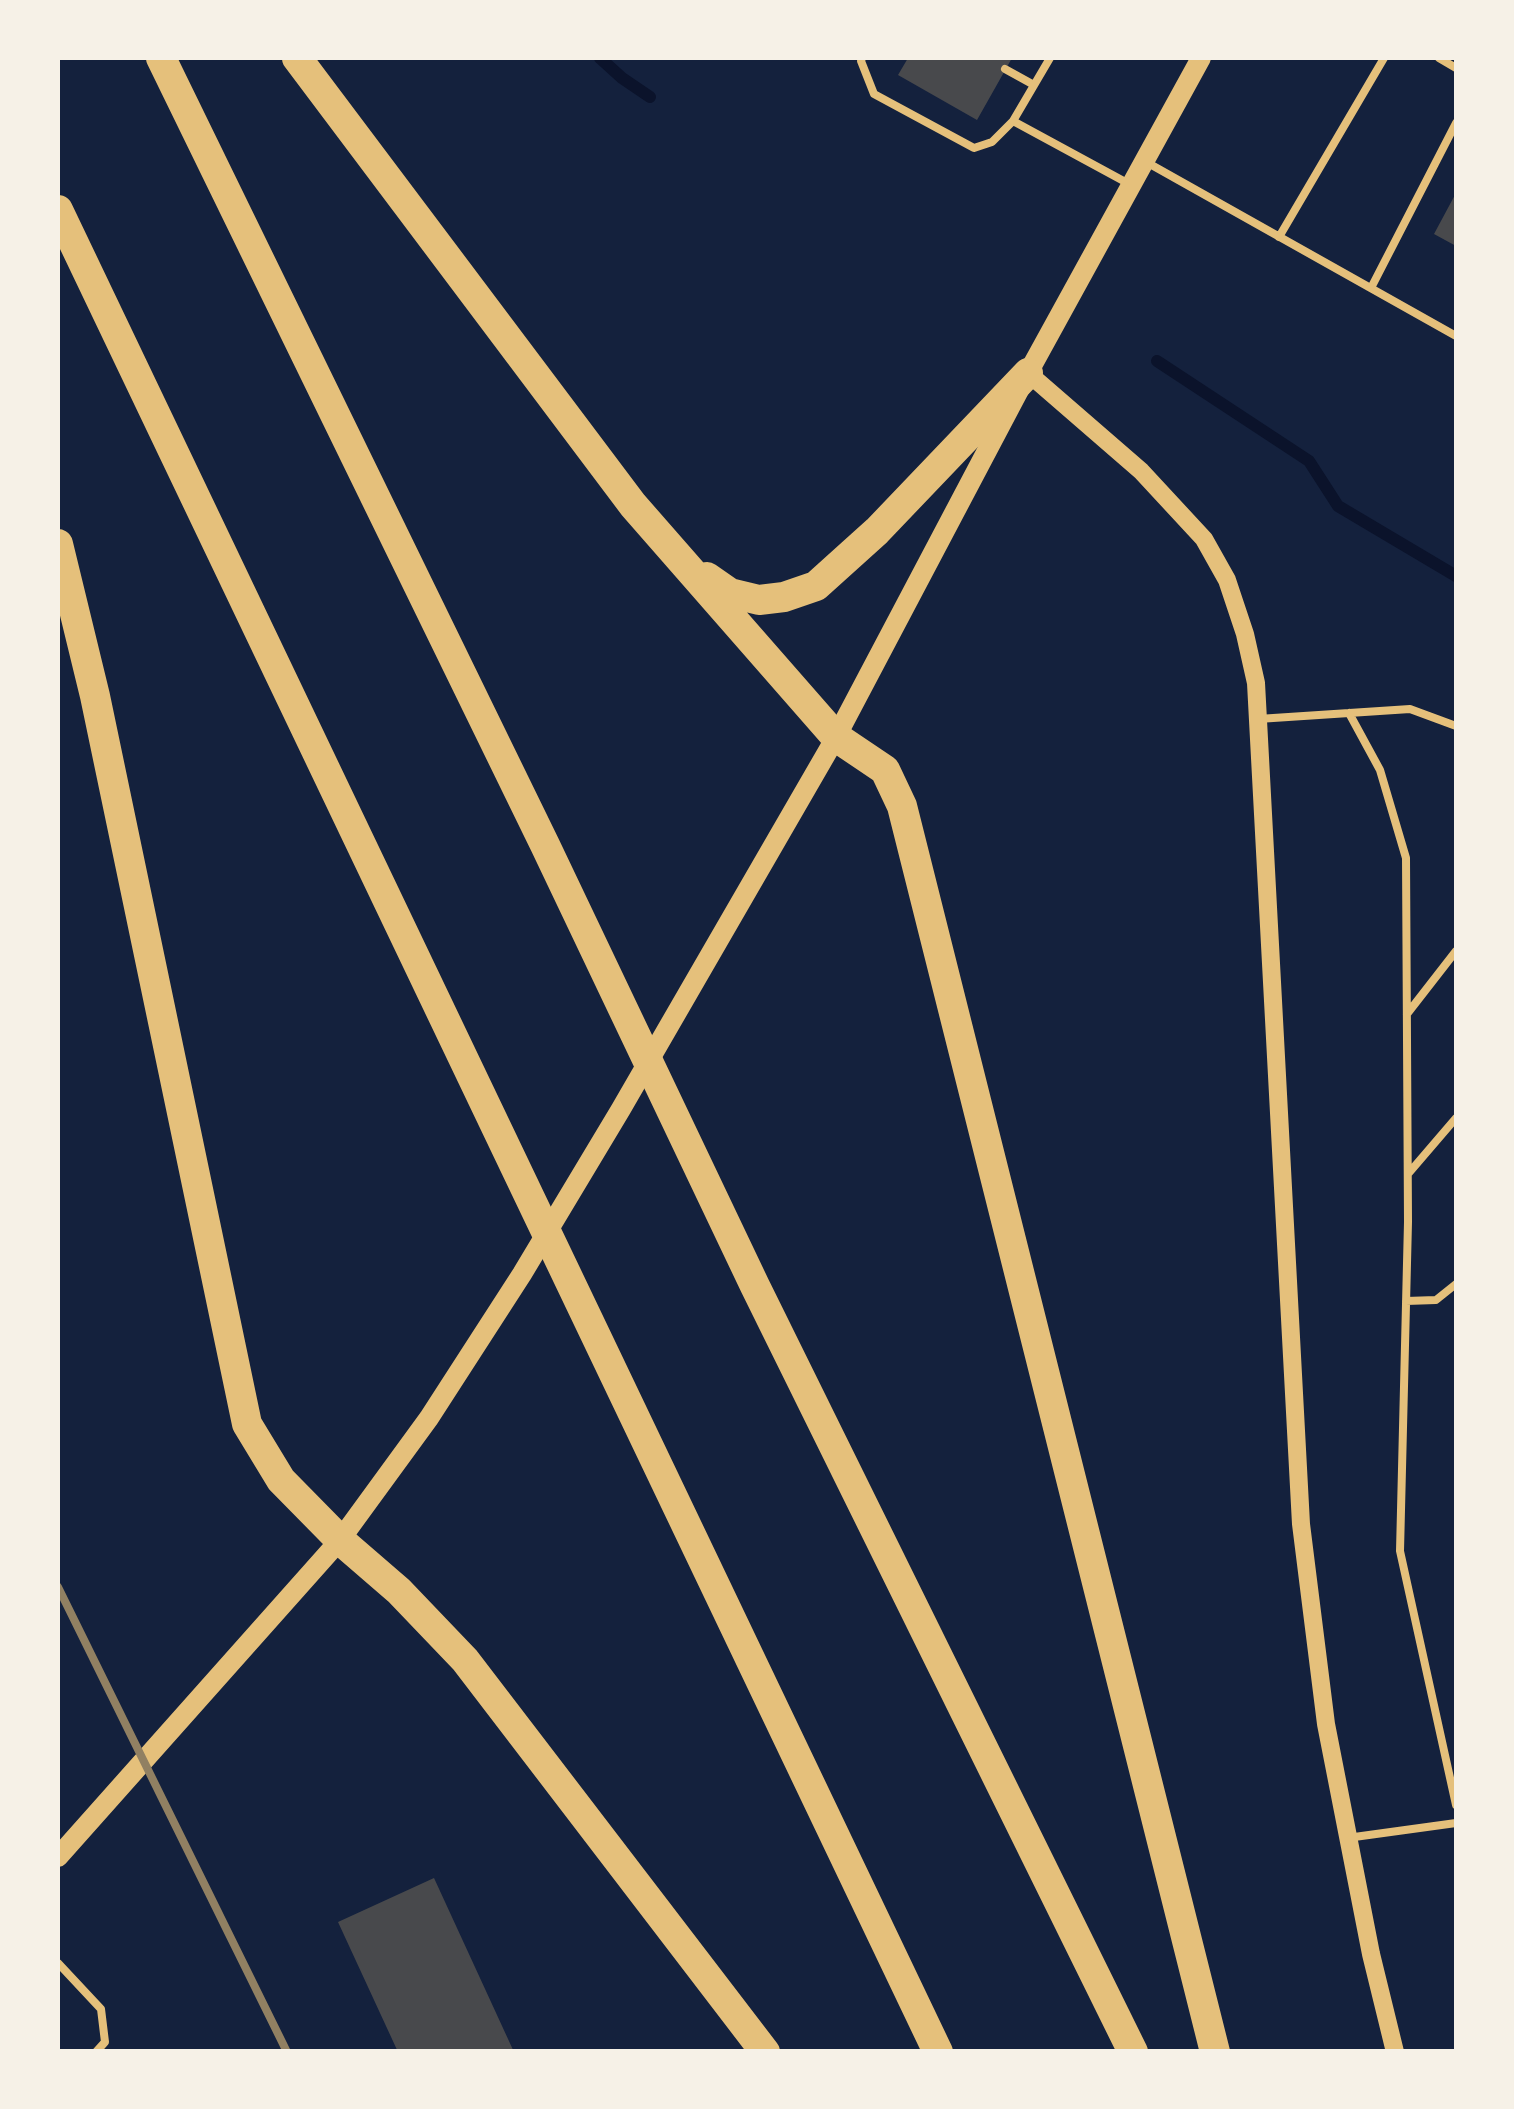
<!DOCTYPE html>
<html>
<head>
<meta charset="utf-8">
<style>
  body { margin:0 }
  #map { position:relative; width:1514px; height:2109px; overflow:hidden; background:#14213d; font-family:"Exo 2",sans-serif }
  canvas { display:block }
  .frame { position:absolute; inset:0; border:60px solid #f6f1e7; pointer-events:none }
</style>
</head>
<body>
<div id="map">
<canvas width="1514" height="2109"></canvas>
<div class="frame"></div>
</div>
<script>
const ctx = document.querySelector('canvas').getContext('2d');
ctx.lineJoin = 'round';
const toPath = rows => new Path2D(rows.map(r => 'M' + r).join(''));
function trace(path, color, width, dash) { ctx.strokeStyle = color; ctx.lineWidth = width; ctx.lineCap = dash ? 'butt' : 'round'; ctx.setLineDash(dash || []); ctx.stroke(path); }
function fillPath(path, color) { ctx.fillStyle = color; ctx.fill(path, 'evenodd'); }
const stream = toPath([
  [600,58,622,78,650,97],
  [1157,361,1309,461,1338,506,1456,576]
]);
const building = toPath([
  [908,58,1012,58,977,120,898,75],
  [1456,193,1456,246,1434,234],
  [434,1878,514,2052,398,2052,338,1922]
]);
const service = toPath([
  [862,58,861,61,874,94,974,148,992,142,1013,121,1131,185],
  [1439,58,1456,68],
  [1005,69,1034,85],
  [1013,121,1050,58],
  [1148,163,1456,336],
  [1279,237,1384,58],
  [1371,288,1456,123],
  [1349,713,1380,770,1406,858,1408,1222,1400,1551,1456,1805],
  [1258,719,1410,709,1456,726],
  [1407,1014,1456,951],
  [1408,1174,1456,1118],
  [1406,1301,1436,1300,1456,1284],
  [1347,1838,1456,1823],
  [58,1963,101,2009,105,2042,96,2052]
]);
const tertiary = toPath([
  [1028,373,1141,471,1204,539,1227,580,1245,634,1256,683,1301,1524,1326,1724,1371,1954,1395,2052]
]);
const secondary = toPath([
  [58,1857,340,1540,429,1418,522,1274,621,1109,836,737,1028,373,1201,58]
]);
const motorway = toPath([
  [161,58,545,845,755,1286,1133,2052],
  [297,58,633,505,836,737,885,770,902,806,1215,2052],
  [58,210,938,2052],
  [58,544,95,696,247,1424,281,1480,340,1540,399,1591,465,1660,765,2052],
  [707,577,730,593,759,600,784,597,816,586,877,531,1028,373]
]);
const rail = toPath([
  [58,1587,287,2052]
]);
trace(stream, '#0b132b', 12);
fillPath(building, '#48494c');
trace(service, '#e5c07b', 8);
trace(tertiary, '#e5c07b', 18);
trace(secondary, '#e5c07b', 20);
trace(motorway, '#e5c07b', 30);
trace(rail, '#918062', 8);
</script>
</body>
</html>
